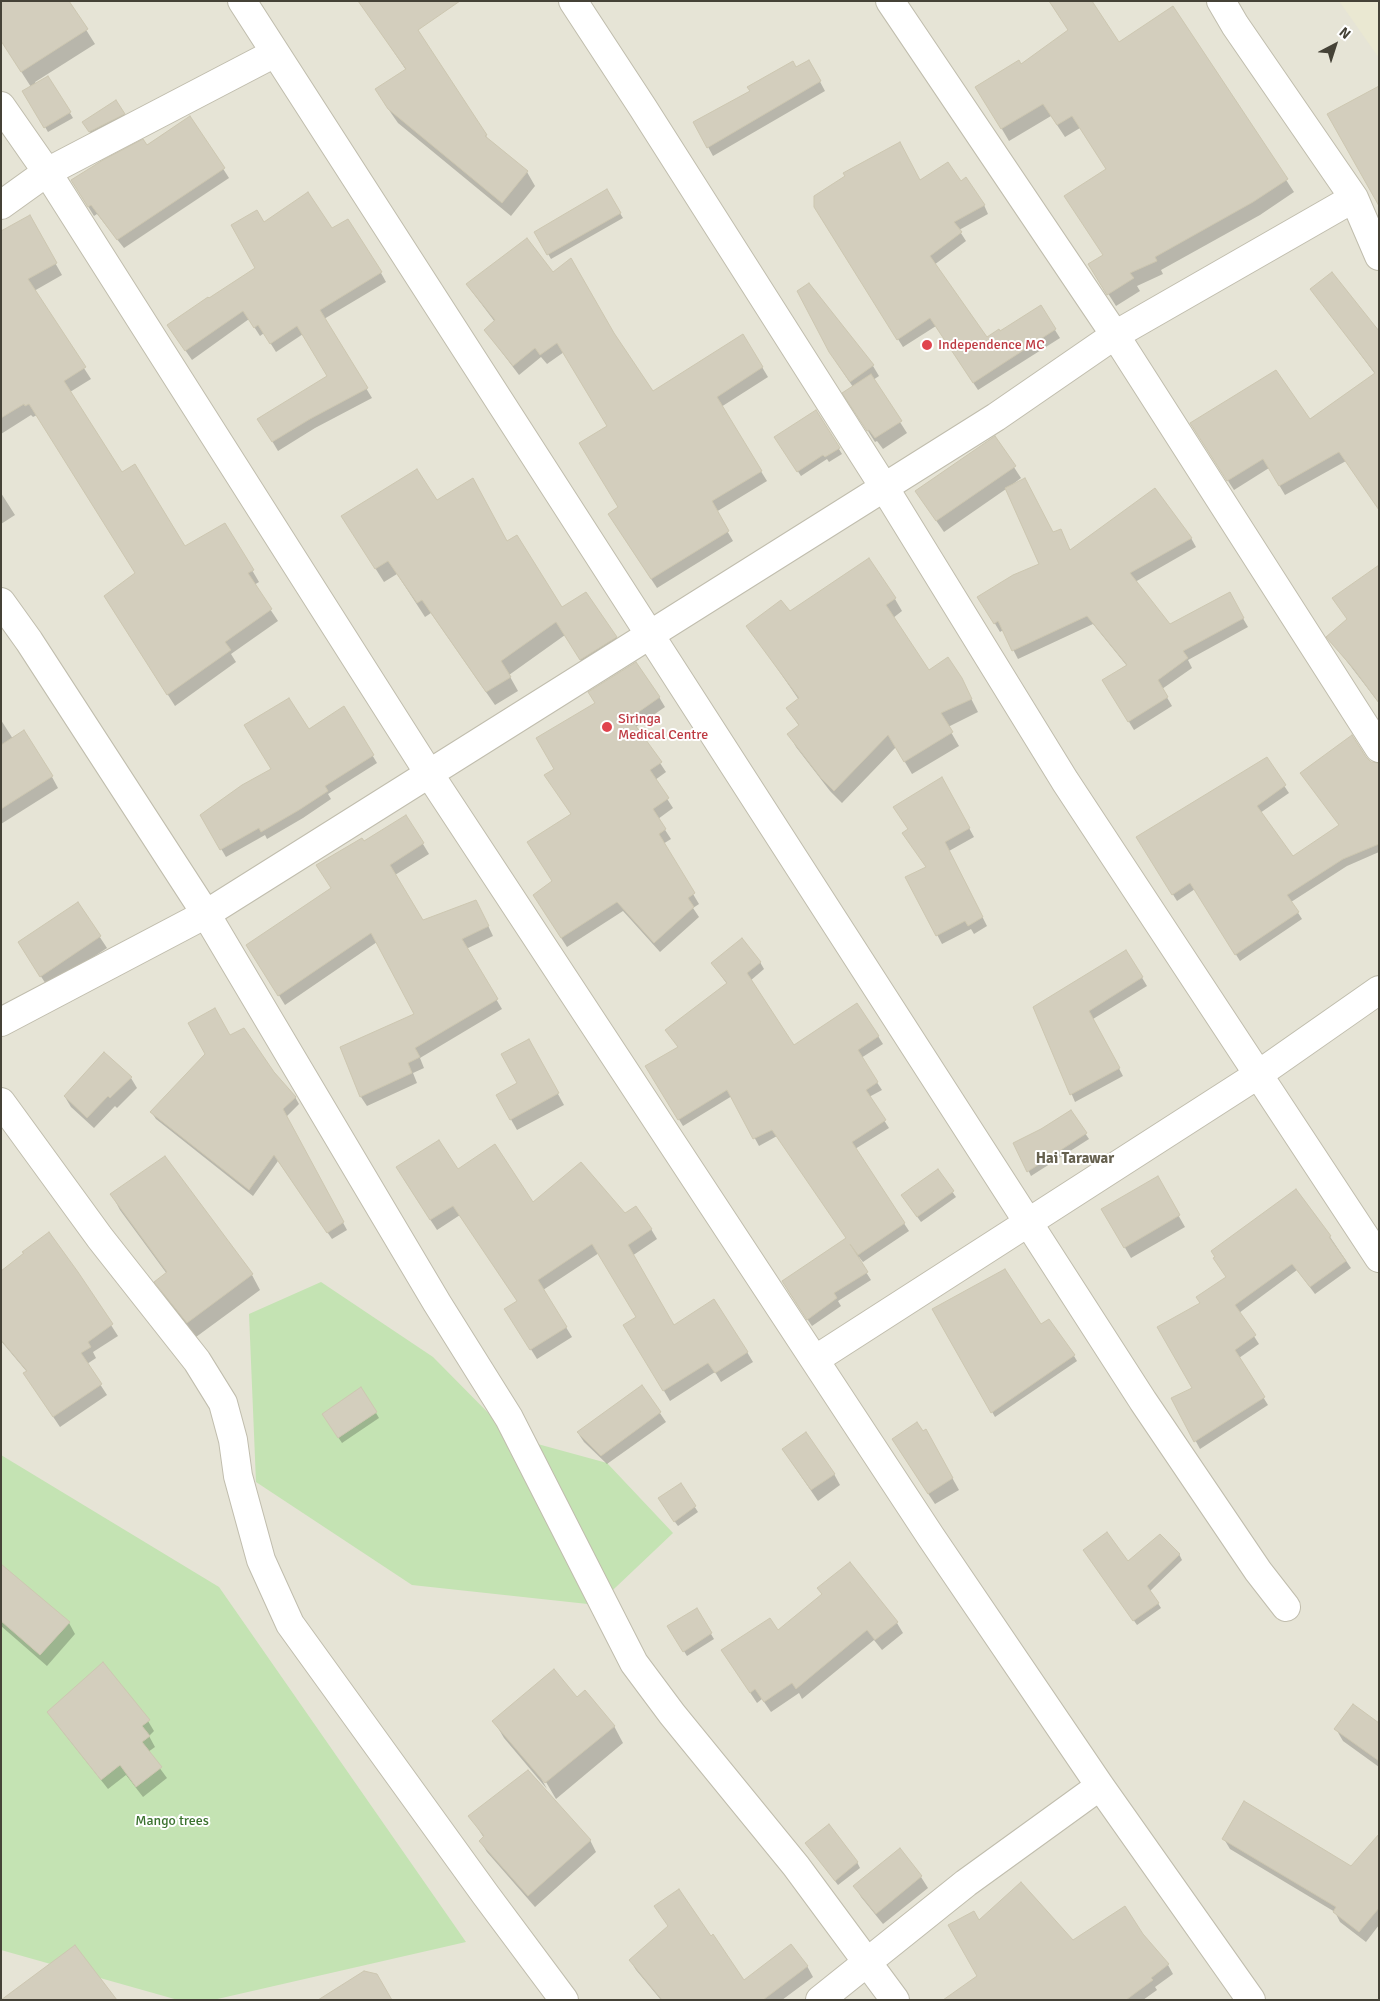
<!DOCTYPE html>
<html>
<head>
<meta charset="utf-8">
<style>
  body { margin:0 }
  #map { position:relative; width:1380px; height:2001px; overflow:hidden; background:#f2f1e7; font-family:Signika,sans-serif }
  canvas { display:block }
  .frame { position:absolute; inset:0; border:2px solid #454237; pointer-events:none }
  .north { position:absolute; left:1310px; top:20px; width:50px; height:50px; -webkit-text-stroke:4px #fff; paint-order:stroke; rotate:40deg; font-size:14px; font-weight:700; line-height:20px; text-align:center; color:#454237 }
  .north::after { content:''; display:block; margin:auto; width:18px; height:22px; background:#454237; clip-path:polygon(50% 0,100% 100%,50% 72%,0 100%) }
</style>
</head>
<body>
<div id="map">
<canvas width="1380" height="2001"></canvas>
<div class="frame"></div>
<div class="north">N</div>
</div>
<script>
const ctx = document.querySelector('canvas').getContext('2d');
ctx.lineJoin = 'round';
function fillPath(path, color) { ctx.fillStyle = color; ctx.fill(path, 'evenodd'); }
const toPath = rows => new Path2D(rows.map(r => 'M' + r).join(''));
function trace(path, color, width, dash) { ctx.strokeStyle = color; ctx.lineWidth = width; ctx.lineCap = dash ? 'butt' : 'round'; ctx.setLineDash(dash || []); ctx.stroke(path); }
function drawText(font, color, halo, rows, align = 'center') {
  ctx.font = font + ' Signika,sans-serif'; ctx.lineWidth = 4; ctx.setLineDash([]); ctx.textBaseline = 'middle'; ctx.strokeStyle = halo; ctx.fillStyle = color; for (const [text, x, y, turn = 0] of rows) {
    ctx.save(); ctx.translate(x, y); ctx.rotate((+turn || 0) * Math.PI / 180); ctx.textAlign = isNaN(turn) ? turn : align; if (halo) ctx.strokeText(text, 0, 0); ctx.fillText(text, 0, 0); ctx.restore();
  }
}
const residential = toPath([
  [1,1,1379,1,1379,2000,1,2000]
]);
const education = toPath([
  [1339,1,1379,1,1379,58]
]);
const green = toPath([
  [321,1282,433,1357,512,1437,607,1463,673,1533,597,1605,412,1585,256,1482,249,1314],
  [1,1455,219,1587,466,1942,213,2000,178,2000,1,1950]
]);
const shadow = toPath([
  [68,1,95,44,35,82,36,84,48,77,73,118,48,132,24,91,31,87,1,40],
  [1049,1,1118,44,1173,8,1294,192,1260,215,1161,270,1163,274,1137,286,1140,291,1116,306,1097,276,1103,256,1107,170,1080,128,1065,137,1051,116,1009,141,977,87,1021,66,1069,31],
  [403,9,488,139,527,172,535,186,511,216,398,123,384,103,406,70,377,27],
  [809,61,825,91,713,156,695,123],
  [124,114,127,119,93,137,87,128],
  [190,117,229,178,124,248,97,214,94,216,78,190],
  [920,182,960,183,984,205,988,214,959,230,966,241,934,265,987,339,1055,330,1060,338,978,390,936,326,903,347,820,216],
  [606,191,623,218,551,259,536,233],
  [29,217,62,275,34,291,91,379,70,392,122,473,185,548,225,524,259,582,254,585,278,621,231,654,236,662,175,706,112,607,137,574,37,415,33,417,31,415,1,434,1,233],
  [263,223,332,230,381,273,386,282,324,319,372,398,315,428,278,451,259,419,329,376,303,334,276,352,264,333,260,336,249,319,192,360,174,334,208,300,256,269],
  [553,274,613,334,652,393,762,367,768,377,721,407,767,481,716,512,733,541,657,588,615,524,620,508,608,426,564,352,547,364,541,357,519,375,485,330,495,322,467,285],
  [809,285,873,366,879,376,873,380,907,433,883,449,877,441,875,442,851,404,853,387,836,362],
  [1312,289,1379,333,1379,498,1346,461,1285,495,1269,468,1234,490,1197,433,1309,420,1375,374],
  [816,411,842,454,829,462,827,459,801,476,779,443],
  [995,438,1021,478,1013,484,1014,485,1053,534,1065,539,1071,552,1191,538,1196,547,1135,582,1169,625,1229,594,1248,627,1188,660,1192,668,1162,689,1172,706,1134,730,1104,681,1127,666,1093,624,1018,659,1003,630,1000,632,979,597,1040,565,1006,489,944,532,924,503],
  [1,493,15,515,1,524],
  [436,502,507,542,562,608,616,637,624,651,589,674,565,635,509,675,518,691,495,705,431,613,425,617,397,574,384,582,351,530],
  [1379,567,1379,703,1328,637,1348,620],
  [895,599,902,611,893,618,928,671,961,679,978,712,948,727,959,746,912,774,896,747,842,803,830,791,796,747,789,734,799,726,788,709,799,700,748,626,789,613],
  [659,697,665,707,636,727,666,772,655,780,673,808,658,819,671,839,663,844,699,904,693,908,699,917,660,952,623,911,567,947,540,905,553,882,572,815,546,776],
  [344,708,377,763,328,794,331,799,303,818,267,839,265,835,226,857,201,815,272,769,309,730],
  [1,720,13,739,52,777,58,788,1,824],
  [1266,759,1289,793,1260,813,1293,857,1379,819,1379,852,1347,866,1291,902,1302,919,1240,961,1195,889,1177,901,1138,838],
  [942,779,974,837,949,851,987,926,974,934,971,929,942,944,907,878,927,868,909,830],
  [406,816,429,854,395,875,423,922,481,911,493,936,466,949,502,1009,420,1058,424,1068,413,1073,417,1083,367,1106,361,1097,416,1015,377,942,285,1005,254,955,332,889,364,843],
  [78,904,107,948,48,987,26,954],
  [1126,951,1147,986,1093,1019,1123,1076,1075,1102,1035,1008],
  [760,962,764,969,750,981,794,1047,878,1036,883,1044,861,1058,882,1090,869,1097,889,1128,855,1149,909,1231,863,1262,859,1257,857,1258,871,1280,838,1301,841,1306,812,1326,787,1289,847,1238,777,1136,759,1146,732,1096,683,1126,647,1067,679,1048,667,1031,727,984,712,963],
  [230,1037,273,1073,295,1097,299,1104,286,1117,347,1230,332,1239,278,1161,253,1196,156,1119,152,1113],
  [535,1052,564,1105,517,1130,497,1095,519,1084],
  [131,1078,137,1088,117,1108,115,1106,94,1128,71,1107,65,1097],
  [1070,1111,1089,1139,1031,1176,1015,1143,1041,1130],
  [457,1170,533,1204,624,1215,651,1229,657,1239,632,1256,673,1327,747,1352,753,1362,721,1382,715,1372,670,1401,625,1325,637,1318,599,1253,543,1290,572,1337,537,1359,512,1319,518,1302,460,1215,437,1230,403,1178],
  [937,1170,956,1197,921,1222,905,1200],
  [1157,1178,1185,1227,1131,1258,1103,1210],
  [1295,1190,1316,1216,1351,1268,1315,1294,1297,1270,1239,1313,1259,1344,1239,1358,1268,1405,1200,1449,1173,1399,1193,1389,1202,1304,1227,1277],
  [112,1195,252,1275,260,1290,196,1337,165,1297,156,1282,167,1274,120,1210],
  [25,1254,77,1272,118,1336,93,1352,96,1358,87,1364,107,1395,60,1427,31,1384,27,1372,1,1341,1,1273],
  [934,1309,1041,1326,1074,1356,1077,1361,995,1417],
  [642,1387,666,1422,607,1464,584,1442,578,1433],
  [376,1413,379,1418,342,1443,326,1419],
  [926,1431,959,1490,935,1504,900,1451],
  [790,1460,834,1474,840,1485,818,1501],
  [680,1484,698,1512,678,1526,662,1504],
  [1179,1554,1182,1560,1150,1591,1161,1608,1137,1625,1088,1555,1128,1563],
  [819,1588,897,1623,903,1633,882,1650,874,1640,802,1699,799,1693,771,1712,762,1699,757,1703,729,1661,778,1632,823,1595],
  [1,1590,69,1623,75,1634,47,1666,1,1626],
  [696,1609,714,1639,687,1656,669,1627],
  [577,1699,614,1726,623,1743,556,1799,543,1777,541,1778,547,1789,504,1738,494,1721],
  [49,1712,148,1721,154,1731,149,1736,155,1747,148,1752,167,1778,143,1797,126,1775,108,1789,55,1722],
  [1379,1725,1379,1767,1343,1741,1336,1729],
  [470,1816,590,1840,596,1852,535,1907,487,1852,480,1841,484,1838],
  [1224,1839,1352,1868,1379,1843,1379,1925,1366,1942,1340,1922,1335,1912,1230,1849],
  [807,1844,857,1862,860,1868,838,1885],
  [899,1850,921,1877,928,1888,883,1924,861,1897,855,1886],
  [979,1921,1073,1942,1142,1935,1168,1965,1173,1974,1155,1987,1157,1990,1143,2000,958,2000,979,1977],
  [711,1938,744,1982,807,1966,813,1977,782,2000,661,2000,636,1970,630,1960]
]);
const building = toPath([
  [1,1,69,1,88,29,21,72,1,41,1,1],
  [358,1,460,1,418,30,487,135,485,136,528,171,502,203,388,109,375,89,406,69,358,1],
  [1049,1,1092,1,1119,42,1173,6,1288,179,1253,202,1155,257,1157,261,1130,273,1134,278,1107,295,1088,264,1103,255,1064,196,1106,169,1072,116,1057,125,1043,104,1001,129,975,87,1019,60,1021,64,1068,30,1049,1],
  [809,60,821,81,707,148,693,122,750,91,747,87,793,61,796,67,809,60],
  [48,76,71,112,44,128,22,91,48,76],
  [1379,86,1379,206,1327,114,1379,86],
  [116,100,125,114,89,132,82,122,116,100],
  [190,116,225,168,117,240,91,205,88,207,71,180,103,160,143,139,147,145,190,116],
  [900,142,920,180,948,162,961,181,966,177,985,205,954,222,962,232,930,256,987,337,999,329,1000,331,1041,305,1056,329,973,383,930,318,897,340,814,207,814,196,845,176,843,173,900,142],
  [607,189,621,213,547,255,534,232,607,189],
  [308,192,332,228,348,219,382,272,320,310,368,388,310,419,272,442,257,419,327,376,297,326,270,344,258,325,254,328,243,311,185,351,167,325,208,297,209,298,255,268,231,225,257,210,264,222,308,192],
  [30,215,57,263,28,279,86,367,64,381,122,472,135,464,185,546,225,523,254,570,248,573,272,609,225,642,231,650,167,695,104,596,135,573,29,404,25,406,24,404,1,418,1,231,30,215],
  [527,238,553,272,571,258,614,333,653,391,743,334,763,367,717,397,762,471,712,501,729,531,651,579,608,514,618,507,579,443,607,426,557,343,540,355,535,348,513,366,484,330,495,320,466,284,527,238],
  [1332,272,1379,331,1379,510,1339,452,1279,486,1263,459,1227,481,1190,423,1276,370,1310,419,1375,373,1310,289,1332,272],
  [809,283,874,365,850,382,829,352,797,291,809,283],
  [871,374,902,421,875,438,869,430,867,431,842,393,871,374],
  [816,410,840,448,825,457,823,455,797,472,774,437,816,410],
  [995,436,1016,466,936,521,915,491,995,436],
  [417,469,437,500,473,478,507,541,517,535,562,607,586,592,617,637,580,660,556,622,501,661,511,677,486,692,422,600,417,603,388,561,375,569,341,516,417,469],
  [1025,478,1053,532,1061,529,1070,550,1155,488,1192,538,1130,573,1170,624,1230,592,1244,618,1183,651,1188,658,1158,680,1168,697,1128,722,1102,680,1127,665,1087,616,1012,651,998,621,994,624,977,597,1013,575,1039,564,1005,488,1025,478],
  [869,558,896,598,886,605,929,670,948,657,962,678,972,699,941,713,953,732,904,762,888,735,834,791,821,778,787,734,799,725,786,708,799,698,746,626,781,600,790,611,869,558],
  [1379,565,1379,703,1353,668,1326,637,1347,619,1332,598,1379,565],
  [636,662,660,697,630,718,662,762,650,770,669,798,653,809,666,829,659,834,695,893,688,898,694,907,654,943,617,902,561,938,533,895,552,881,527,842,571,814,544,775,554,769,536,738,595,703,588,692,636,662],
  [289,698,309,729,344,706,374,755,325,786,328,791,299,810,261,832,259,828,220,850,200,815,242,785,271,769,244,725,289,698],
  [24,730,53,776,1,809,1,745,24,730],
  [1352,735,1366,757,1371,762,1379,763,1379,844,1343,859,1287,895,1299,912,1235,955,1190,883,1172,895,1136,837,1267,757,1286,785,1257,806,1293,856,1339,825,1300,773,1352,735],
  [942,777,970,828,945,842,983,917,968,926,965,921,936,936,905,877,926,867,902,833,908,829,893,807,942,777],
  [406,815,424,843,390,865,423,920,476,900,489,926,462,939,498,999,415,1048,420,1057,408,1063,412,1073,360,1097,340,1047,414,1014,371,933,278,996,246,945,331,888,316,865,362,838,364,841,406,815],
  [78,902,101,936,40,977,18,942,78,902],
  [742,938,761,962,747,973,794,1045,857,1003,879,1036,858,1050,878,1082,866,1090,886,1120,852,1142,905,1223,858,1255,850,1244,868,1272,834,1293,837,1298,807,1320,782,1281,846,1238,772,1130,753,1139,727,1090,678,1120,645,1066,678,1047,665,1030,727,983,711,963,742,938],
  [1126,950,1143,977,1089,1011,1120,1068,1070,1095,1033,1007,1126,950],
  [215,1008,230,1035,244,1028,274,1072,296,1097,283,1109,344,1222,327,1233,274,1155,249,1190,150,1112,205,1054,188,1023,215,1008],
  [529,1039,559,1093,510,1120,496,1095,517,1083,501,1054,529,1039],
  [104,1052,132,1077,110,1098,108,1096,87,1118,64,1096,104,1052],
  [1071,1110,1087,1133,1027,1172,1013,1143,1041,1129,1071,1110],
  [439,1140,458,1169,495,1144,533,1202,581,1162,625,1213,636,1206,652,1229,628,1245,674,1325,714,1299,748,1352,715,1373,708,1363,663,1391,623,1325,636,1317,592,1244,538,1280,567,1327,530,1350,504,1309,517,1301,453,1206,430,1220,396,1167,439,1140],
  [165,1156,253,1274,187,1323,154,1282,167,1272,110,1194,165,1156],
  [938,1169,954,1191,917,1217,901,1195,938,1169],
  [1158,1176,1180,1215,1124,1248,1101,1209,1158,1176],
  [1296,1189,1331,1236,1329,1237,1346,1261,1310,1287,1292,1264,1235,1305,1256,1335,1235,1350,1265,1397,1194,1442,1171,1398,1192,1388,1157,1327,1200,1303,1196,1297,1226,1277,1213,1258,1215,1257,1211,1251,1296,1189],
  [49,1232,78,1272,113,1324,88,1342,91,1347,81,1353,102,1384,53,1417,23,1373,27,1371,1,1340,1,1271,24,1253,22,1252,49,1232],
  [1005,1269,1041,1324,1049,1319,1075,1355,991,1413,932,1309,1005,1269],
  [642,1385,661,1412,601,1456,577,1432,642,1385],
  [361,1387,377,1412,338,1438,322,1414,361,1387],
  [917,1422,923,1431,926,1429,953,1478,928,1494,892,1439,917,1422],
  [806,1432,835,1474,811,1490,782,1449,806,1432],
  [681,1483,696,1506,674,1522,658,1498,681,1483],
  [1107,1532,1128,1561,1160,1534,1180,1554,1147,1586,1159,1603,1133,1621,1083,1550,1107,1532],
  [850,1562,898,1622,875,1640,867,1630,796,1689,792,1683,764,1702,755,1689,750,1693,721,1650,770,1618,778,1630,822,1594,817,1588,850,1562],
  [1,1564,70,1622,40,1655,1,1621,1,1564],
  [697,1608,712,1633,683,1652,667,1626,697,1608],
  [103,1662,150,1720,142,1726,150,1736,142,1742,162,1767,136,1787,120,1765,101,1780,47,1712,103,1662],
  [554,1669,577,1697,585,1690,615,1726,545,1783,492,1721,554,1669],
  [1353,1704,1379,1723,1379,1761,1334,1729,1353,1704],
  [528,1770,591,1840,528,1896,479,1841,484,1836,468,1816,528,1770],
  [1244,1801,1351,1866,1379,1834,1379,1908,1359,1932,1333,1912,1336,1907,1222,1839,1244,1801],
  [829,1824,858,1862,835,1881,805,1843,829,1824],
  [900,1848,922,1876,876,1914,853,1886,900,1848],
  [1021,1882,1073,1940,1125,1906,1143,1934,1169,1964,1151,1978,1153,1980,1126,2000,943,2000,977,1976,948,1925,974,1911,979,1920,1021,1882],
  [679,1889,711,1936,713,1934,744,1980,791,1944,808,1966,763,2000,662,2000,629,1960,668,1926,654,1906,679,1889],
  [75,1945,117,2000,1,2000,75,1945],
  [364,1971,377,1974,392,2000,318,2000,364,1971]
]);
const minor = toPath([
  [242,1,1143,1401,1258,1571,1286,1607],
  [573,1,643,108,884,487,1065,781,1379,1258],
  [890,1,1115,335,1379,748],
  [1221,1,1235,25,1354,198,1379,256],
  [1,106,47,172,430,775,931,1537,1100,1786,1251,2000],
  [1,205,47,172,275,53],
  [1,602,29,641,206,914,437,1303,509,1418,634,1663,672,1714,796,1866,895,2000],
  [1,1022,206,914,996,417,1115,335,1354,198],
  [1,1102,100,1238,197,1361,223,1403,233,1440,238,1476,261,1560,290,1624,485,1894,564,2000],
  [816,1359,1259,1074,1379,990],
  [820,2000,966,1883,1100,1786]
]);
const markers = [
  [927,345,6,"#e0444e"],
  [607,727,6,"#e0444e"]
];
const healthNames = [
  ["Independence MC",938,345],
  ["Siringa",618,719],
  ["Medical Centre",618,735]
];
const parkNames = [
  ["Mango trees",172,1821]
];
const neighbourhoodNames = [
  ["Hai Tarawar",1075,1159]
];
fillPath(residential, '#e6e4d6');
fillPath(education, '#eae8d2');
fillPath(green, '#c4e3b3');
fillPath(shadow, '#0003');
fillPath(building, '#d3cebd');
trace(building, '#cdc7b1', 1);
trace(minor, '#c0bdad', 30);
trace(minor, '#fff', 28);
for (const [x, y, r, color] of markers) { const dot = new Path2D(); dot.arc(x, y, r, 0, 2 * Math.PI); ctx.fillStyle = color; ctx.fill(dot); trace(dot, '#fff', 2); }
drawText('14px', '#be3a42', '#fff', healthNames, 'left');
drawText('14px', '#3b722f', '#fff', parkNames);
drawText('bold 15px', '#66614f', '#fff', neighbourhoodNames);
</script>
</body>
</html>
